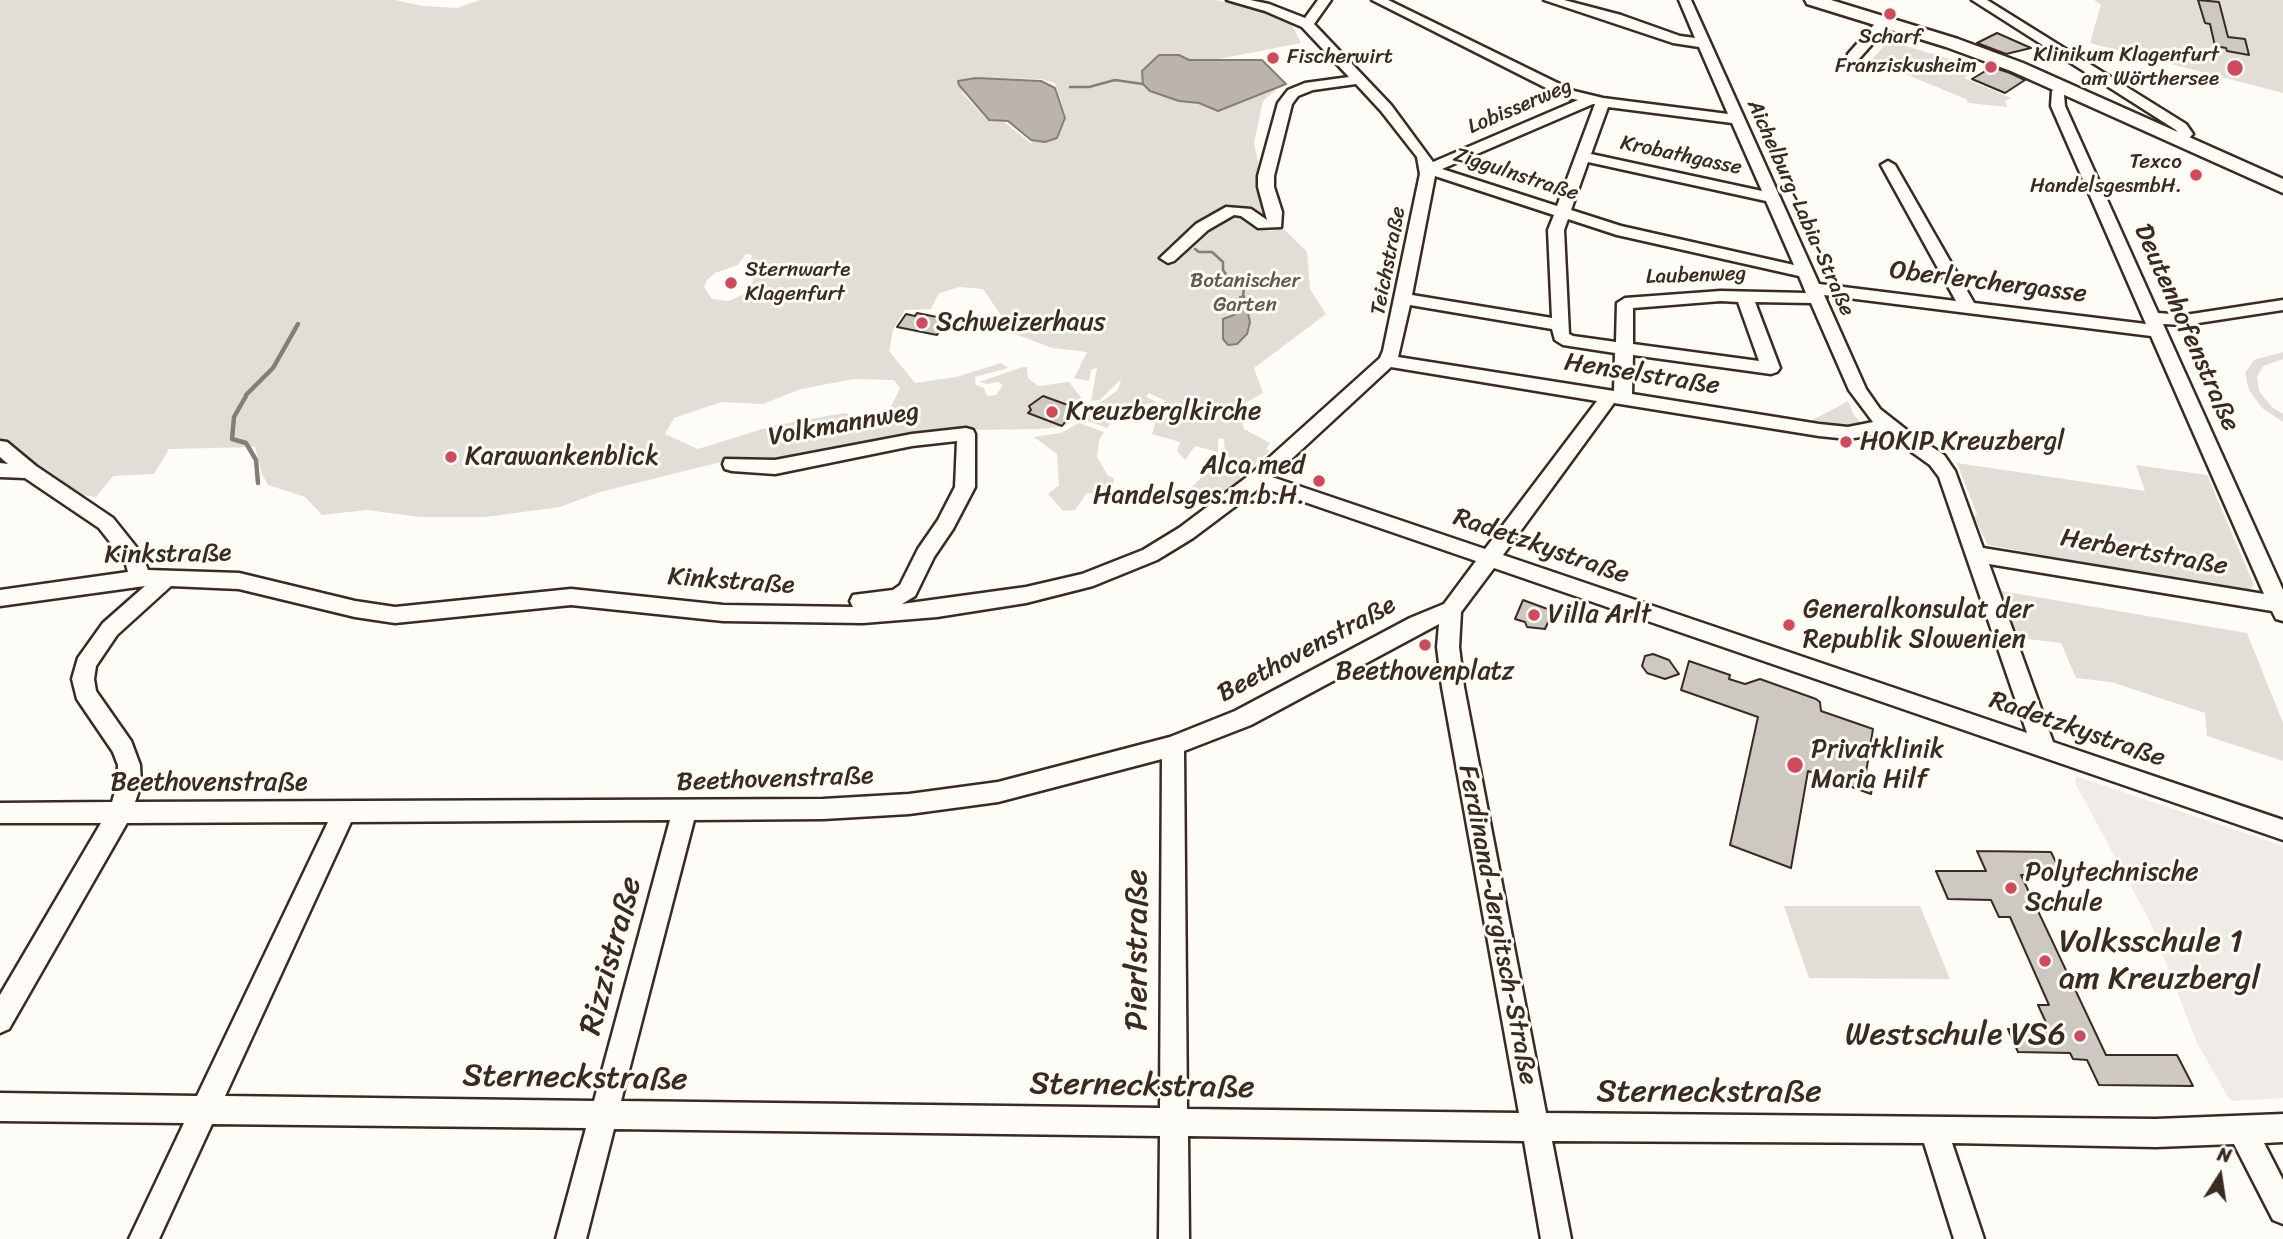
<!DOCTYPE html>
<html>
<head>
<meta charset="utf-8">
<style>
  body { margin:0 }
  #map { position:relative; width:2283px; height:1239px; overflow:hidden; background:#fdfcf7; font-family:Sriracha,sans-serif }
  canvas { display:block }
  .north { position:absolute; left:2185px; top:1141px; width:70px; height:70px; -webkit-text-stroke:5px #fdfcf7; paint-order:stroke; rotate:12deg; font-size:19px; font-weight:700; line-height:28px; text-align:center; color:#3b2a1e }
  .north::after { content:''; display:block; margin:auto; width:24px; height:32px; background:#3b2a1e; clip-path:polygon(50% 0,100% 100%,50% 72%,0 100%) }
</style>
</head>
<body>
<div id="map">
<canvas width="2283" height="1239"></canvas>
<div class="north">N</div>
</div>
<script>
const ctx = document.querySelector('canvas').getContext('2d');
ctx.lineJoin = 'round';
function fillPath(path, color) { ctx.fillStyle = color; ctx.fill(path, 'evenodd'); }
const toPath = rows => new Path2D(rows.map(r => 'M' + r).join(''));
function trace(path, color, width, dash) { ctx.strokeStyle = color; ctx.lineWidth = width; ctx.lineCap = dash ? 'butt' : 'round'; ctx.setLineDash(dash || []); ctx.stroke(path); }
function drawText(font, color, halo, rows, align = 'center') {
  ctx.font = font + ' Sriracha,sans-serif'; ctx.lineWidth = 6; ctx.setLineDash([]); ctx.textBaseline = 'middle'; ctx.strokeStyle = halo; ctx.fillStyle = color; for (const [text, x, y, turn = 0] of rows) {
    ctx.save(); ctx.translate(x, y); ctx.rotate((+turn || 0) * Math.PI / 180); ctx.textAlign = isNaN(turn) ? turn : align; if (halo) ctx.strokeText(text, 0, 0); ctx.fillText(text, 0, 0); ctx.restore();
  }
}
const built = toPath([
  [2076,776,2283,846,2283,1098,2233,1101,2228,1097,2197,1043,2150,922,2075,783]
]);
const green = toPath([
  [0,0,396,0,422,6,457,8,480,0,1215,0,1282,15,1291,23,1301,43,1219,59,1189,60,1179,55,1179,101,1199,103,1218,111,1277,89,1263,101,1254,143,1272,225,1253,226,1268,231,1284,229,1307,252,1310,289,1326,314,1254,368,1263,393,1238,407,1244,429,1270,443,1266,449,1270,451,1249,469,1239,466,1230,459,1225,451,1224,439,1218,438,1218,452,1195,446,1185,460,1177,451,1180,442,1152,434,1161,404,1166,401,1149,393,1146,397,1157,402,1130,408,1131,410,1116,420,1113,420,1107,428,1085,420,1097,405,1118,390,1121,379,1100,400,1091,401,1097,368,1091,370,1089,381,1074,378,1087,352,1052,348,1013,333,983,289,960,287,939,293,931,309,905,310,893,330,889,351,915,383,956,377,1001,363,1008,368,975,377,976,385,984,388,987,396,996,395,1003,385,998,382,987,384,979,382,1023,367,1027,367,1028,378,1038,386,1069,382,1084,401,1076,416,1071,414,1076,408,1067,404,1065,407,1044,396,1030,406,1031,410,1029,413,1037,417,1039,415,1062,426,1067,419,1070,421,1066,425,1062,427,1038,429,973,430,786,461,725,461,600,492,560,507,486,517,420,517,367,510,322,515,305,497,268,485,262,474,255,447,169,449,154,474,113,476,96,497,77,494,35,468,0,440],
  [976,78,1041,79,1055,83,1066,117,1057,138,1045,142,1031,140,1032,144,1004,122,988,121,964,95,957,81],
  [746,254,753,255,746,266,753,280,752,286,746,293,729,301,712,299,704,287,707,280,715,273,738,265],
  [854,379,894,380,900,388,887,415,864,419,844,413,772,426,698,449,665,434,674,418,721,402,763,404,801,389],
  [2094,0,2283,0,2283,93,2090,43,2101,5],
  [1889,41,1966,64,1974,71,1964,78,2011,98,2005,101,2007,107,1968,103,1966,99,1871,60],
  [2283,352,2283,359,2263,366,2257,377,2259,391,2272,407,2283,414,2283,422,2262,408,2249,390,2245,373,2254,360],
  [1848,401,1853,414,1862,424,1857,427,1842,428,1814,422,1807,423],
  [1079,423,1104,432,1099,440,1097,457,1108,476,1114,478,1113,489,1107,494,1087,493,1075,510,1063,511,1048,494,1059,485,1057,454,1034,437,1061,433],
  [1212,460,1223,463,1239,474,1242,482,1217,503,1188,491,1202,477],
  [1957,463,2145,491,2136,465,2207,475,2254,585,2250,590,2240,590,1988,545,1974,517,1977,514],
  [2001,591,2247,633,2283,723,2283,761,2207,736,2205,713,2111,682,2076,678,2061,643,2018,638],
  [1784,906,1920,906,1950,979,1809,978]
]);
const water = toPath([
  [1159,55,1179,55,1189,60,1262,60,1286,84,1218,111,1199,103,1179,101,1150,91,1143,84,1142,71,1159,55],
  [976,78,1041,81,1055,88,1065,118,1057,138,1045,142,1031,140,1008,121,989,120,959,85,958,81,976,78],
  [1244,296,1250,322,1247,334,1237,344,1228,345,1223,339,1223,319,1234,315,1240,297,1244,296]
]);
const streamFar1 = toPath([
  [1070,87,1089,87,1115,80,1143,84],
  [1195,249,1199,252,1212,252,1223,262,1223,270,1229,279,1244,288,1243,296]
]);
const stream = toPath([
  [246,395,273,368,298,324],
  [246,396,234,417,232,439,246,443,256,460,258,483]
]);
const building = toPath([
  [2198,0,2219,2,2228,37,2245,39,2249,55,2227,51,2226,48,2215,46,2210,24,2205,23,2198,0],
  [1997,33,2031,48,2006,54,1977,43,1997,33],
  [1992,67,2010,73,2025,80,2005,93,1972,79,1992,67],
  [917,313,947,319,937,335,897,327,906,314,915,316,917,313],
  [1043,396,1076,408,1062,426,1028,413,1031,410,1029,406,1043,396],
  [1523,600,1553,611,1545,629,1527,627,1525,622,1515,619,1523,600],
  [1653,654,1669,660,1679,674,1665,679,1647,673,1642,666,1645,656,1653,654],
  [1689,661,1730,675,1729,679,1745,684,1760,679,1816,699,1820,702,1821,711,1873,729,1865,779,1873,782,1871,794,1808,771,1791,868,1730,845,1758,717,1681,690,1689,661],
  [1977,851,2051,852,2062,875,2021,875,2106,1055,2177,1055,2193,1086,2099,1085,2087,1060,2073,1059,2070,1053,2018,1052,2008,1029,2049,1029,2038,1005,2049,1005,2010,917,1999,917,1991,900,1948,899,1936,871,1986,871,1977,851]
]);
const minor = toPath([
  [1227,0,1250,0,1269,4,1305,18,1318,0,1331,0,1314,24,1391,105,1433,162,1578,100,1564,97,1372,0,1388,0,1574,91,1603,98,1728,114,1699,47,1673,43,1544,0,1564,0,1621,15,1680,36,1695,38,1679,0,1691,0,1819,284,1956,301,1881,165,1888,161,1895,165,1974,303,2146,324,2051,106,2052,91,2059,84,2069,84,2071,87,2064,95,2065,106,2158,313,2185,315,2283,300,2283,310,2185,325,2163,324,2283,590,2283,621,2276,619,2272,611,1989,564,2053,742,2283,820,2283,840,1494,568,1461,612,1459,647,1464,687,1546,1113,2156,1119,2283,1114,2283,1142,2264,1143,2283,1180,2283,1224,2273,1220,2234,1144,2156,1147,1952,1143,1984,1239,1954,1239,1924,1143,1552,1141,1571,1239,1541,1239,1524,1141,1188,1136,1189,1239,1159,1239,1160,1136,614,1129,586,1239,556,1239,586,1128,212,1124,159,1239,129,1239,184,1123,0,1121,0,1093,197,1096,328,822,127,823,9,1029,0,1033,0,995,101,823,0,823,0,803,112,802,117,785,118,765,113,752,77,699,72,679,78,658,103,623,145,586,0,606,0,590,128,572,125,561,99,528,25,478,0,477,0,463,8,464,0,457,0,441,7,442,36,466,113,518,141,553,148,570,239,573,355,601,395,607,571,589,723,605,853,607,850,601,853,595,893,590,900,585,918,549,938,520,955,487,957,441,912,446,775,474,732,471,725,469,723,464,725,459,775,460,912,434,966,428,973,430,975,434,975,487,953,529,934,557,915,596,902,604,1026,587,1082,574,1143,550,1179,528,1251,474,1380,358,1383,351,1420,174,1417,157,1381,111,1356,84,1313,90,1298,96,1292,104,1274,176,1274,187,1282,212,1281,227,1258,228,1241,216,1234,215,1208,230,1174,261,1168,263,1160,258,1196,224,1226,207,1251,209,1267,220,1258,187,1258,176,1278,103,1288,90,1305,83,1349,77,1302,27,1265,11,1227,0],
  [1593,104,1595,104,1557,206,1442,169,1593,104],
  [1608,107,1732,123,1762,191,1591,154,1608,107],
  [1588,162,1766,201,1794,265,1621,226,1571,210,1588,162],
  [1435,176,1554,215,1548,230,1552,318,1412,295,1435,176],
  [1568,219,1617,235,1799,276,1806,293,1721,291,1625,298,1617,303,1616,342,1573,336,1569,334,1564,230,1568,219],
  [1824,295,2151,336,2264,594,1983,548,1955,471,1944,455,1908,431,1880,409,1866,389,1824,295],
  [1721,301,1738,302,1759,361,1633,344,1633,308,1721,301],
  [1755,302,1811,303,1849,390,1873,422,1848,427,1819,424,1632,394,1633,355,1771,374,1777,372,1780,368,1755,302],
  [1410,305,1552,329,1555,340,1563,345,1615,353,1614,391,1398,357,1410,305],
  [1391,367,1597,401,1485,549,1272,477,1391,367],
  [1614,403,1819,436,1848,439,1885,433,1930,465,1939,477,2027,733,1503,555,1614,403],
  [1261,487,1476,561,1444,604,1410,618,1235,711,1170,737,998,782,909,794,823,799,135,802,141,785,140,765,131,741,96,691,94,679,96,666,117,635,171,586,239,589,355,617,395,623,571,605,723,621,863,623,937,617,1026,603,1093,586,1157,560,1193,538,1261,487],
  [1439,624,1437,647,1442,687,1519,1113,1187,1109,1184,751,1251,725,1439,624],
  [1162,759,1160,1108,621,1101,694,820,823,819,909,814,998,802,1162,759],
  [670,820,594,1101,225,1096,351,822,670,820],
  [1972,0,1987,0,2186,124,2193,134,2185,142,2175,142,2173,139,2178,133,2176,130,1972,0],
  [1884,18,1891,22,1889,25,1858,60,1848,60,1848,54,1879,19,1884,18]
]);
const major = toPath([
  [1805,0,1831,0,1958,39,2023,63,2283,179,2283,193,2011,71,1946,47,1807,4,1805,0]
]);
const markers = [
  [1890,14,7,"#d1495b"],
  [1273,58,7,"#d1495b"],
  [1991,67,7,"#d1495b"],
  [2235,68,9,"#d1495b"],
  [2196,175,7,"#d1495b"],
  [731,283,7,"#d1495b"],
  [922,323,7,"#d1495b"],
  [1052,412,7,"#d1495b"],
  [1846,442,7,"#d1495b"],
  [451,457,7,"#d1495b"],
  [1319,481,7,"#d1495b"],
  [1534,615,7,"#d1495b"],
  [1789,625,7,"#d1495b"],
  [1425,645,7,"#d1495b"],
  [1795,765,9,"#d1495b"],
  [2011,888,7,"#d1495b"],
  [2045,961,7,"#d1495b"],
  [2080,1036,7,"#d1495b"]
];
const farPoinames = [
  ["Scharf",1890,38,"center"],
  ["Klinikum Klagenfurt",2219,56],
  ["am Wörthersee",2219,80],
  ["Fischerwirt",1287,58,"left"],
  ["Franziskusheim",1977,67],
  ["Texco",2182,163],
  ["HandelsgesmbH.",2182,187],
  ["Sternwarte",745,271,"left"],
  ["Klagenfurt",745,295,"left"]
];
const farStreetnames = [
  ["Lobisserweg",1520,107,-23],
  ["Krobathgasse",1681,156,12],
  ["Ziggulnstraße",1516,175,18],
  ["Aichelburg-Labia-Straße",1800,208,66],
  ["Teichstraße",1389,261,-79],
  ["Laubenweg",1696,276,-2]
];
const farParknames = [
  ["Botanischer",1245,282],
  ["Garten",1245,306]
];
const streetNames = [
  ["Oberlerchergasse",1988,283,7],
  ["Deutenhofenstraße",2186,328,66],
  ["Henselstraße",1642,375,9],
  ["Volkmannweg",844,425,-10],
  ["Radetzkystraße",1541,547,19],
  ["Herbertstraße",2144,553,10],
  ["Kinkstraße",168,555,-1],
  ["Kinkstraße",731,582,4],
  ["Beethovenstraße",1307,650,-28],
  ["Radetzkystraße",2077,730,19],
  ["Beethovenstraße",775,780,-2],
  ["Beethovenstraße",209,783],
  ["Ferdinand-Jergitsch-Straße",1497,925,79]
];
const poiNames = [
  ["Schweizerhaus",936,323],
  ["Kreuzberglkirche",1066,412],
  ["HOKIP Kreuzbergl",1860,442],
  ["Karawankenblick",465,457],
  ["Alca med",1305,466,"right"],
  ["Handelsges.m.b.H.",1305,496,"right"],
  ["Generalkonsulat der",1803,610],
  ["Republik Slowenien",1803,640],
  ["Villa Arlt",1548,615],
  ["Beethovenplatz",1425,672,"center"],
  ["Privatklinik",1811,750],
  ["Maria Hilf",1811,780],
  ["Polytechnische",2025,873],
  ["Schule",2025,903]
];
const nearPoinames = [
  ["Volksschule 1",2059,943],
  ["am Kreuzbergl",2059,980],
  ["Westschule VS6",2066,1036,"right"]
];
const nearStreetnames = [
  ["Pierlstraße",1138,950,-90],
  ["Rizzistraße",612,956,-75],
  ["Sterneckstraße",575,1079,1],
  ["Sterneckstraße",1142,1087,1],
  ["Sterneckstraße",1709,1093]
];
fillPath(built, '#efece7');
fillPath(green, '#e1ded7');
fillPath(water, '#bbb4ad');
trace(water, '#887d74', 2);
trace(streamFar1, '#887d74', 2.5);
trace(stream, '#887d74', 4.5);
fillPath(building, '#cdc8c2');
trace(building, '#3b2a1e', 2);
trace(minor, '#3b2a1e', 5);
trace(major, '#3b2a1e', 5);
fillPath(minor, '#fdfcf7');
fillPath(major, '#fdfcf7');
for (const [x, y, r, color] of markers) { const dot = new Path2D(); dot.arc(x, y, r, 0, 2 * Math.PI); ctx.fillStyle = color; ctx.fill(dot); trace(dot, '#fdfcf7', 2.5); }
drawText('21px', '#3b2a1e', '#fdfcf7', farPoinames, 'right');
drawText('21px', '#3b2a1e', '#fdfcf7', farStreetnames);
drawText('21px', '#64574c', '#fdfcf7', farParknames);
drawText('26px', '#3b2a1e', '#fdfcf7', streetNames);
drawText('26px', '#3b2a1e', '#fdfcf7', poiNames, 'left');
drawText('32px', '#3b2a1e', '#fdfcf7', nearPoinames, 'left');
drawText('32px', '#3b2a1e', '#fdfcf7', nearStreetnames);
</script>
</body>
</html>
